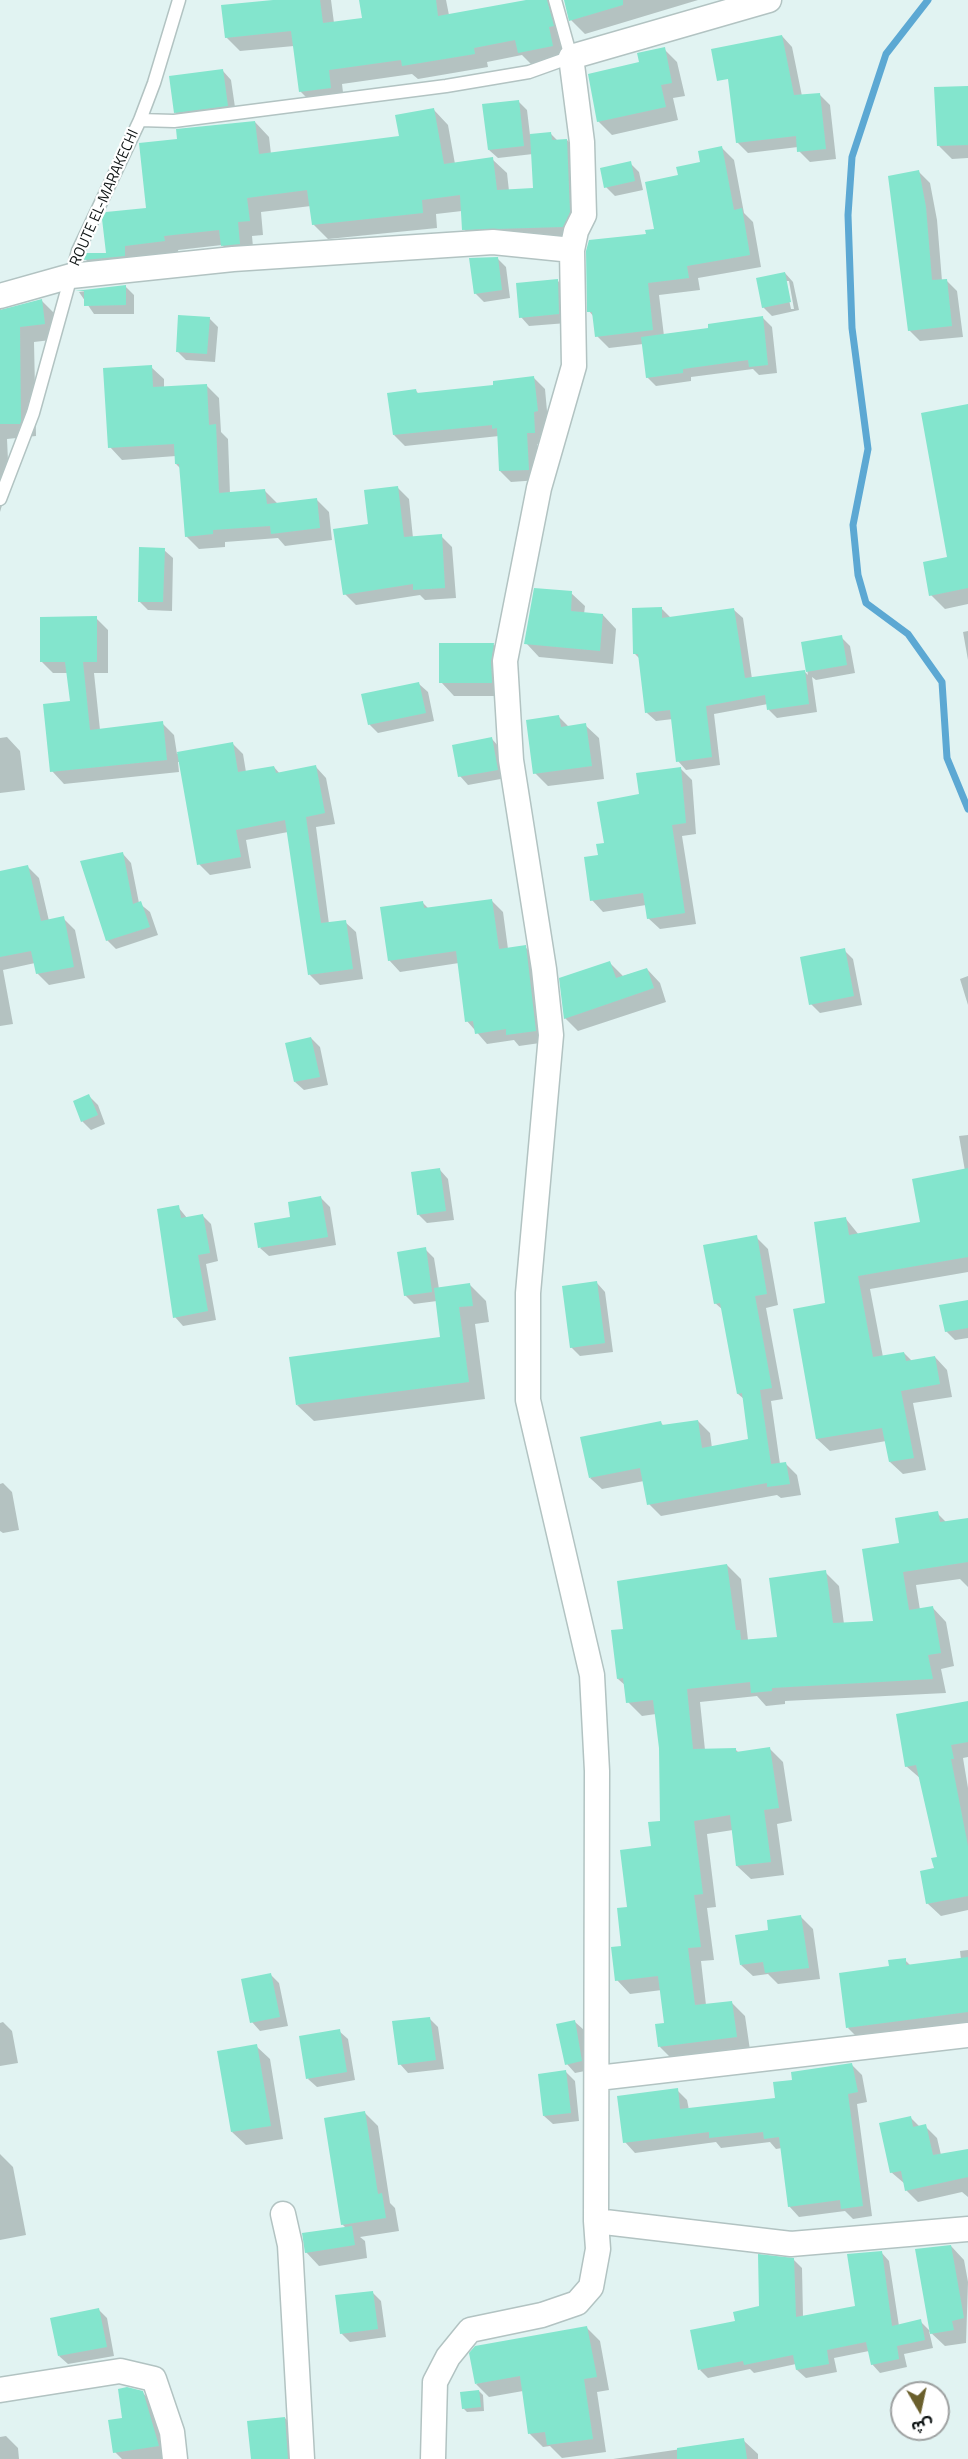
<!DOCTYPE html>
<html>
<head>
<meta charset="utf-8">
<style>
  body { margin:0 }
  #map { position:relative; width:968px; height:2459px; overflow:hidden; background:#e1f3f2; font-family:"Titillium Web","Noto Sans Arabic",sans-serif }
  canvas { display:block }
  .north { position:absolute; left:890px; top:2381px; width:60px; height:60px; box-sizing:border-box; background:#fff; border:2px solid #9ea1a1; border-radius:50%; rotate:171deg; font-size:16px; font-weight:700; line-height:24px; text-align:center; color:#0d1313 }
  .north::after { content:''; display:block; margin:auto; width:21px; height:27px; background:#6a5f2c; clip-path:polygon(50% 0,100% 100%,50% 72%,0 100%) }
</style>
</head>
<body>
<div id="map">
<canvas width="968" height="2459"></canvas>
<div class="north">ش</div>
</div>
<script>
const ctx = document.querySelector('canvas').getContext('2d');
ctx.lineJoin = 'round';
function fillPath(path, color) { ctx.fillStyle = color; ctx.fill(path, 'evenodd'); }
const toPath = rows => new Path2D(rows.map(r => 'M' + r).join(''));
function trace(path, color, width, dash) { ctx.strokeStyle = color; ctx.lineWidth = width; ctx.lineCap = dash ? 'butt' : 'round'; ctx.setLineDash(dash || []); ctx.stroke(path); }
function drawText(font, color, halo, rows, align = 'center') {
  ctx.font = font + ' "Titillium Web",sans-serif'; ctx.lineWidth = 4.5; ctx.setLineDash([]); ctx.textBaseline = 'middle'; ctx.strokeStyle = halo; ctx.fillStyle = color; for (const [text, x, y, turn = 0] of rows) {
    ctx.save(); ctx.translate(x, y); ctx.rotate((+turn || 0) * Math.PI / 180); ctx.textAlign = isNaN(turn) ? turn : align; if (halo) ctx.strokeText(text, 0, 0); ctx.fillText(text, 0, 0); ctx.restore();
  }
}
const shadow = toPath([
  [287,0,331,0,334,23,363,19,361,0,446,0,449,15,533,0,550,0,566,59,533,66,522,55,487,62,488,67,418,79,412,74,342,84,344,101,314,105,300,91,294,46,240,51,226,37],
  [565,0,698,0,585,34,571,20],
  [782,36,792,47,802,96,819,94,830,105,836,159,810,162,799,151,798,147,748,153,737,142],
  [664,49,677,62,685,96,673,98,678,120,612,135,598,121,641,64],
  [223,71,231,80,236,114,184,121,175,112],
  [968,87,968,158,952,159,939,146],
  [518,101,527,110,530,135,551,134,558,141,567,140,581,155,577,241,478,244,464,229,462,211,436,214,437,228,328,239,313,224,311,206,261,212,263,235,252,236,254,258,237,260,222,245,178,250,179,255,100,274,86,260,87,255,108,254,148,209,179,140,255,122,269,137,271,154,401,138,434,110,448,125,455,164,492,159,507,173,509,191,535,189,533,154,498,158,489,150],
  [722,148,734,160,744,213,753,222,761,267,698,278,700,290,659,295,664,336,710,330,763,318,772,327,777,373,759,375,753,369,691,377,691,381,656,386,647,377,643,344,609,348,597,336,594,317,589,311,647,235,655,230,679,177],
  [630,163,639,172,643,190,615,196,606,187],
  [919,172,930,183,937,220,942,281,946,280,957,291,963,337,920,341,909,330],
  [497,258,506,267,510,298,484,302,475,293],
  [785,273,793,282,799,310,772,316,763,307],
  [785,281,789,281,794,309,791,309],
  [558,281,566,290,567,323,529,326,521,317],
  [125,286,134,295,134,314,94,314,79,292],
  [42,301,57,316,59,339,34,342,36,436,7,439,9,482,0,512,0,305,1,310],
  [209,318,218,327,215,362,186,360,177,351],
  [151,367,164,379,164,388,207,386,219,398,221,432,228,439,230,494,265,491,278,504,316,499,329,512,332,540,285,546,278,538,225,542,225,547,199,549,186,536,181,469,176,464,176,456,122,460,110,447],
  [534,378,545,389,548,422,545,422,546,443,537,444,539,480,511,482,500,471,499,436,405,446,394,435,416,391,420,395,495,386],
  [968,404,968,604,945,609,931,595,948,558],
  [398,488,409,499,413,538,441,536,452,547,456,598,425,600,420,595,356,605,345,594,370,525],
  [164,550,173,558,172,611,148,610,139,601],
  [571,593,585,606,584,614,603,615,616,629,613,664,539,657,526,643],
  [662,609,671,618,734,610,743,618,752,679,804,671,808,675,802,644,841,637,850,646,855,673,816,680,812,677,817,712,777,718,769,710,768,704,714,714,720,765,686,770,678,761,673,719,656,721,647,713,640,659,635,654],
  [96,618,108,630,108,673,94,673,100,730,162,723,174,735,177,754,232,743,243,754,246,772,274,767,280,774,316,767,326,778,335,824,316,827,329,924,345,922,356,932,363,979,320,985,310,975,288,832,246,840,251,868,210,875,199,864,180,762,178,762,179,772,64,784,52,771,72,702,68,673,53,673,41,661],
  [968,631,968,660,963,632],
  [493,644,507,657,505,696,454,696,441,682],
  [419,684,428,692,434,721,378,733,369,724],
  [559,717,569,727,585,725,599,738,604,779,548,786,535,773],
  [7,737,20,751,25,790,0,793,0,738],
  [492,739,500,748,506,778,468,785,460,776],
  [681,769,692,780,696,834,682,836,696,924,660,929,648,918,646,905,603,912,592,900,600,856,641,796],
  [123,854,131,863,139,903,150,912,158,935,116,949,107,940],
  [27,866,39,878,49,921,63,918,75,930,85,978,49,985,37,973,35,963,3,970,13,1024,0,1026,0,873],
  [492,901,503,912,508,949,525,947,537,958,547,1042,519,1046,514,1040,487,1044,467,1021,459,963,400,972,389,960,423,903,429,909],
  [844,950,853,959,862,1005,820,1013,811,1004],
  [610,963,623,976,647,969,660,983,666,1002,578,1031,565,1018],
  [968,976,968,1005,960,979],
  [311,1038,320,1047,328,1085,304,1090,295,1082],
  [89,1096,98,1105,105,1124,91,1130,82,1121],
  [968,1135,968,1272,870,1289,883,1357,904,1353,912,1361,935,1357,947,1370,952,1397,913,1403,926,1470,903,1474,890,1462,886,1441,830,1451,817,1439,827,1304,846,1219,859,1235,922,1223,965,1171,959,1136],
  [440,1170,448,1179,454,1220,427,1223,418,1214],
  [321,1198,330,1207,336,1245,269,1256,260,1248,292,1218],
  [178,1207,187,1218,203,1216,211,1224,218,1261,206,1264,216,1320,183,1326,175,1317],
  [756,1237,768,1249,778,1305,766,1308,783,1399,771,1401,780,1464,785,1463,797,1475,801,1495,781,1498,777,1495,661,1516,649,1504,644,1481,602,1489,590,1478,661,1423,664,1426,698,1421,710,1433,712,1448,750,1440,744,1399,738,1394,723,1310,715,1303],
  [425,1249,434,1258,439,1289,469,1284,486,1301,489,1322,475,1324,485,1399,314,1421,297,1405,442,1338,437,1301,414,1304,405,1295],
  [597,1283,605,1292,613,1352,580,1356,571,1347],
  [968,1301,968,1338,955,1340,946,1331],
  [3,1483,12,1492,19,1530,3,1533,0,1531,0,1484],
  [937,1513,947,1523,968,1519,968,1587,960,1579,916,1585,920,1610,933,1608,946,1622,954,1666,941,1669,946,1693,785,1701,785,1704,766,1706,757,1696,700,1702,705,1750,735,1749,739,1753,769,1748,783,1762,792,1821,777,1824,784,1875,751,1879,737,1866,733,1830,707,1834,716,1907,707,1908,714,1960,701,1961,706,2005,731,2002,745,2016,750,2050,673,2060,660,2047,666,2024,662,1990,630,1994,617,1980,629,1908,662,1822,661,1748,656,1714,642,1716,628,1702,626,1686,618,1679,625,1630,727,1565,741,1579,748,1640,779,1638,825,1572,839,1586,844,1624,875,1622,901,1545],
  [968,1703,968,1757,963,1758,968,1788,968,1910,941,1916,927,1903,939,1858,921,1779,906,1766],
  [801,1917,813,1929,820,1979,778,1984,768,1974,753,1976,741,1965,770,1931],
  [968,1950,968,2026,861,2041,848,2028,890,1967,905,1960,911,1966,961,1960,960,1951],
  [270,1974,279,1983,288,2026,260,2031,252,2022],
  [429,2018,438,2027,444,2069,408,2073,400,2064],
  [3,2022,12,2031,18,2063,0,2066,0,2023],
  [575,2022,584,2030,590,2070,575,2073,567,2064],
  [339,2031,348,2039,355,2080,317,2087,308,2079],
  [256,2046,270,2059,283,2139,246,2145,232,2132],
  [851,2064,862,2075,867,2102,857,2104,872,2216,853,2219,845,2211,799,2217,789,2206,782,2148,776,2149,770,2142,721,2148,716,2142,635,2153,625,2142,677,2090,687,2100,689,2110,777,2100],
  [566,2072,575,2081,579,2121,553,2124,544,2116],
  [365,2113,378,2126,390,2203,395,2208,399,2231,360,2237,365,2241,367,2258,319,2266,306,2252,346,2228,342,2224],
  [910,2117,920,2127,925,2126,937,2138,941,2155,968,2150,968,2197,962,2192,918,2202,906,2190,905,2184,891,2172],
  [0,2154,13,2167,26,2235,0,2240],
  [951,2246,964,2260,968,2282,966,2343,945,2346,929,2331,933,2348,904,2354,907,2367,880,2373,872,2364,869,2351,834,2358,837,2372,806,2378,797,2370,796,2364,754,2373,750,2369,708,2378,700,2370,737,2322,761,2307,793,2259,802,2268,803,2317,857,2307,881,2252,889,2261,899,2326,920,2321,931,2332],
  [372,2292,381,2301,386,2337,350,2342,341,2333],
  [98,2309,107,2318,114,2356,68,2364,59,2356],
  [587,2328,600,2341,609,2390,597,2392,606,2452,562,2458,550,2446,543,2447,530,2434,523,2391,489,2397,476,2384],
  [479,2391,483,2395,484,2411,467,2412,463,2408],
  [142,2392,156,2406,168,2459,122,2459,115,2452,124,2419],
  [285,2418,298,2432,300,2459,253,2459],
  [6,2436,18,2448,19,2459,0,2459,0,2437],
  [743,2440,758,2454,758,2459,613,2459]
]);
const stream = toPath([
  [928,0,886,54,852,157,848,215,852,328,868,449,853,525,858,575,866,603,908,634,942,682,947,758,968,809]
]);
const building = toPath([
  [273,0,320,0,323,23,362,18,359,0,436,0,438,16,526,0,547,0,554,26,549,27,553,46,518,53,515,40,474,48,475,54,402,66,401,60,329,70,331,88,299,92,291,31,225,38,221,5],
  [564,0,623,0,623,5,569,21],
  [782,35,794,95,820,93,826,149,797,152,796,136,736,143,728,79,717,81,711,49],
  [665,47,672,83,661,85,666,107,597,122,588,74,639,62,637,53],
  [223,69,228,106,174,113,169,76],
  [968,86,968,145,937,146,934,87],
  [519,100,524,146,488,150,482,104],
  [434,108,444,164,493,157,497,190,533,188,530,134,551,132,552,140,567,139,570,212,563,227,462,230,460,195,422,200,423,213,312,225,307,190,247,198,250,221,238,222,240,244,221,246,219,230,164,236,165,241,125,246,125,256,84,260,86,253,106,253,102,219,106,212,146,208,139,143,177,139,176,129,255,121,259,154,399,136,395,115],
  [722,146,734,210,742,208,750,255,687,266,689,278,648,283,653,330,595,337,592,312,587,312,586,251,589,240,646,234,645,230,654,229,645,182,678,175,676,167,700,162,698,151],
  [631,161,635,181,604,188,600,168],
  [919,170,926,207,932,280,947,279,952,326,908,331,888,176],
  [498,257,502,290,474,294,469,258],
  [785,272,791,302,762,308,756,278],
  [558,279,559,314,519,318,516,283],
  [126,285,126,305,84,306,84,291,75,291],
  [42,299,45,324,20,327,21,421,20,424,0,424,0,310],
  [178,315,210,317,207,354,176,352],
  [763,316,768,365,749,367,748,360,683,369,683,373,646,378,641,337,708,328,708,324],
  [152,365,153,387,207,384,209,425,216,424,219,493,265,489,267,504,317,498,320,528,271,534,270,526,213,530,213,534,185,537,179,464,175,464,174,444,108,448,103,368],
  [534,376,538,411,534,412,535,433,527,433,529,470,499,471,497,428,492,429,492,425,393,435,387,393,416,389,417,393,493,385,493,381],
  [968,404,968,588,929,596,923,562,947,557,921,413],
  [398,486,404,537,442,534,445,588,413,590,413,584,343,595,333,529,368,524,364,490],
  [139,547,165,548,163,602,138,602],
  [534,588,572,591,571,611,603,614,600,651,524,644],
  [662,607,662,618,734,608,745,678,805,670,809,704,767,710,765,695,706,706,712,757,676,762,670,710,645,713,638,654,633,654,632,608],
  [97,616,97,662,83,662,90,730,163,721,167,760,50,772,43,704,70,701,65,662,40,662,40,617],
  [842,635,847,665,806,672,801,642],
  [439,643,494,643,491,662,492,683,439,683],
  [419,682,426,713,368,725,361,694],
  [559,715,561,727,586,723,592,766,533,774,526,720],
  [492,737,498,770,458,777,452,745],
  [233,742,238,772,274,766,276,773,316,765,325,813,306,817,321,923,346,920,353,969,308,975,285,820,236,830,241,857,197,865,177,752],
  [681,767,686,823,672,825,685,913,647,919,643,893,590,901,584,857,598,855,596,844,604,843,597,802,639,794,636,773],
  [123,852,133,904,141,901,150,927,106,941,80,861],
  [28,865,41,921,64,916,74,967,36,974,31,951,0,957,0,871],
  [492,899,499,949,526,945,536,1031,506,1035,506,1029,475,1034,473,1021,465,1022,456,951,388,961,380,907,423,901,424,908],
  [845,948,854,996,809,1005,800,957],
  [610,961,616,978,647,968,654,988,564,1019,559,978],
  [311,1037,320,1077,294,1082,285,1043],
  [89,1094,98,1115,81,1122,73,1101],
  [440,1168,446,1211,417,1215,411,1172],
  [968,1168,968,1257,858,1276,873,1357,904,1352,906,1361,935,1356,940,1384,901,1391,914,1458,889,1462,882,1428,816,1439,793,1309,825,1303,814,1222,846,1217,849,1235,920,1222,912,1179],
  [321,1196,328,1237,258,1248,254,1223,290,1217,288,1202],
  [179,1205,181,1218,203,1214,210,1253,198,1255,208,1311,173,1318,157,1209],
  [757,1235,767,1294,755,1296,772,1388,760,1390,771,1464,786,1462,790,1484,767,1487,767,1483,647,1505,640,1468,589,1478,580,1437,661,1421,662,1425,698,1420,702,1448,748,1439,742,1393,737,1394,720,1303,714,1304,703,1245],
  [426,1247,432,1292,404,1296,397,1252],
  [597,1281,605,1343,570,1348,562,1286],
  [470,1283,473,1306,459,1307,469,1382,296,1405,289,1357,440,1337,434,1288],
  [968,1300,968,1328,945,1332,939,1305],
  [938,1511,940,1522,968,1518,968,1562,903,1572,909,1610,933,1606,941,1653,928,1655,933,1679,772,1688,772,1691,751,1693,750,1682,687,1689,693,1749,736,1748,736,1752,770,1747,779,1808,764,1810,771,1862,736,1866,730,1815,694,1821,703,1894,694,1895,701,1947,688,1948,695,2005,732,2001,737,2037,658,2047,655,2024,664,2023,658,1976,615,1981,611,1947,621,1946,617,1908,627,1907,620,1850,651,1846,648,1822,660,1821,659,1748,653,1700,626,1703,623,1678,617,1679,611,1630,623,1629,617,1581,727,1564,736,1630,740,1630,741,1640,777,1637,769,1578,826,1570,833,1623,873,1621,862,1549,899,1543,895,1518],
  [968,1701,968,1742,951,1745,954,1759,951,1759,968,1846,968,1896,926,1904,920,1871,934,1868,931,1858,937,1857,916,1765,905,1767,896,1714],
  [801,1915,809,1968,765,1973,763,1962,740,1965,735,1935,768,1930,767,1920],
  [968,1957,968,2012,846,2028,839,1973,889,1966,888,1960,906,1958,906,1965],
  [271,1973,280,2017,250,2023,241,1979],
  [430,2017,436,2060,398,2065,392,2021],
  [575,2020,582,2061,565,2065,556,2024],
  [340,2029,347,2072,306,2079,299,2036],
  [257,2044,271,2126,231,2132,217,2051],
  [852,2063,858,2092,848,2094,863,2206,841,2209,840,2200,788,2207,779,2137,764,2139,763,2132,709,2138,709,2132,623,2143,617,2096,678,2088,680,2109,775,2098,773,2082,792,2080,791,2072],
  [566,2070,571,2113,543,2116,538,2074],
  [365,2111,378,2194,382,2193,386,2218,341,2225,324,2118],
  [911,2116,913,2127,926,2124,933,2155,968,2149,968,2177,905,2191,901,2171,890,2173,879,2123],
  [352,2226,355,2245,305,2253,302,2233],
  [951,2245,964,2318,952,2321,954,2330,930,2334,915,2249],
  [882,2251,892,2326,921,2319,925,2340,897,2346,899,2359,871,2365,866,2342,827,2350,829,2364,796,2370,793,2355,744,2365,743,2361,698,2370,690,2330,735,2321,733,2312,759,2306,758,2254,794,2258,796,2317,855,2306,847,2254],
  [373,2291,378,2329,340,2334,335,2295],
  [99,2308,107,2347,58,2356,50,2318],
  [587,2326,597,2377,584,2379,593,2439,547,2445,545,2432,528,2434,520,2376,475,2384,469,2353,475,2346],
  [127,2387,143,2391,159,2446,113,2453,108,2420,122,2418,118,2389],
  [479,2390,481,2407,462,2409,460,2392],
  [285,2417,288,2459,251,2459,247,2421],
  [744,2438,747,2459,677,2459,677,2448]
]);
const service = toPath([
  [140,120,174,121,446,86,529,72,571,57,555,0],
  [0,499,33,413,78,251,140,120,154,83,179,0]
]);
const minor = toPath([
  [0,296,71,276,233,259,493,242,572,250],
  [598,2078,968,2035],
  [283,2214,290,2245,302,2459],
  [596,2221,791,2244,968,2229],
  [0,2390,120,2371,154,2379,172,2432,175,2459],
  [433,2459,435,2382,448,2357,470,2330,542,2315,577,2303,591,2287,598,2249,596,2221,597,1771,592,1675,528,1400,528,1293,551,1035,544,969,511,760,505,661,539,488,574,366,572,250,576,231,584,215,582,142,571,57,769,0]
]);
const streetNames = [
  ["ROUTE EL-MARAKECHI",105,198,-66]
];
fillPath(shadow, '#0003');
trace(stream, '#5ca8d3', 7);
fillPath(building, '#83e5cd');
trace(service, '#b2c3c2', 15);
trace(minor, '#b2c3c2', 27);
trace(service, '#fff', 12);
trace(minor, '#fff', 24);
drawText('15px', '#0d1313', '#fff', streetNames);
</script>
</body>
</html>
